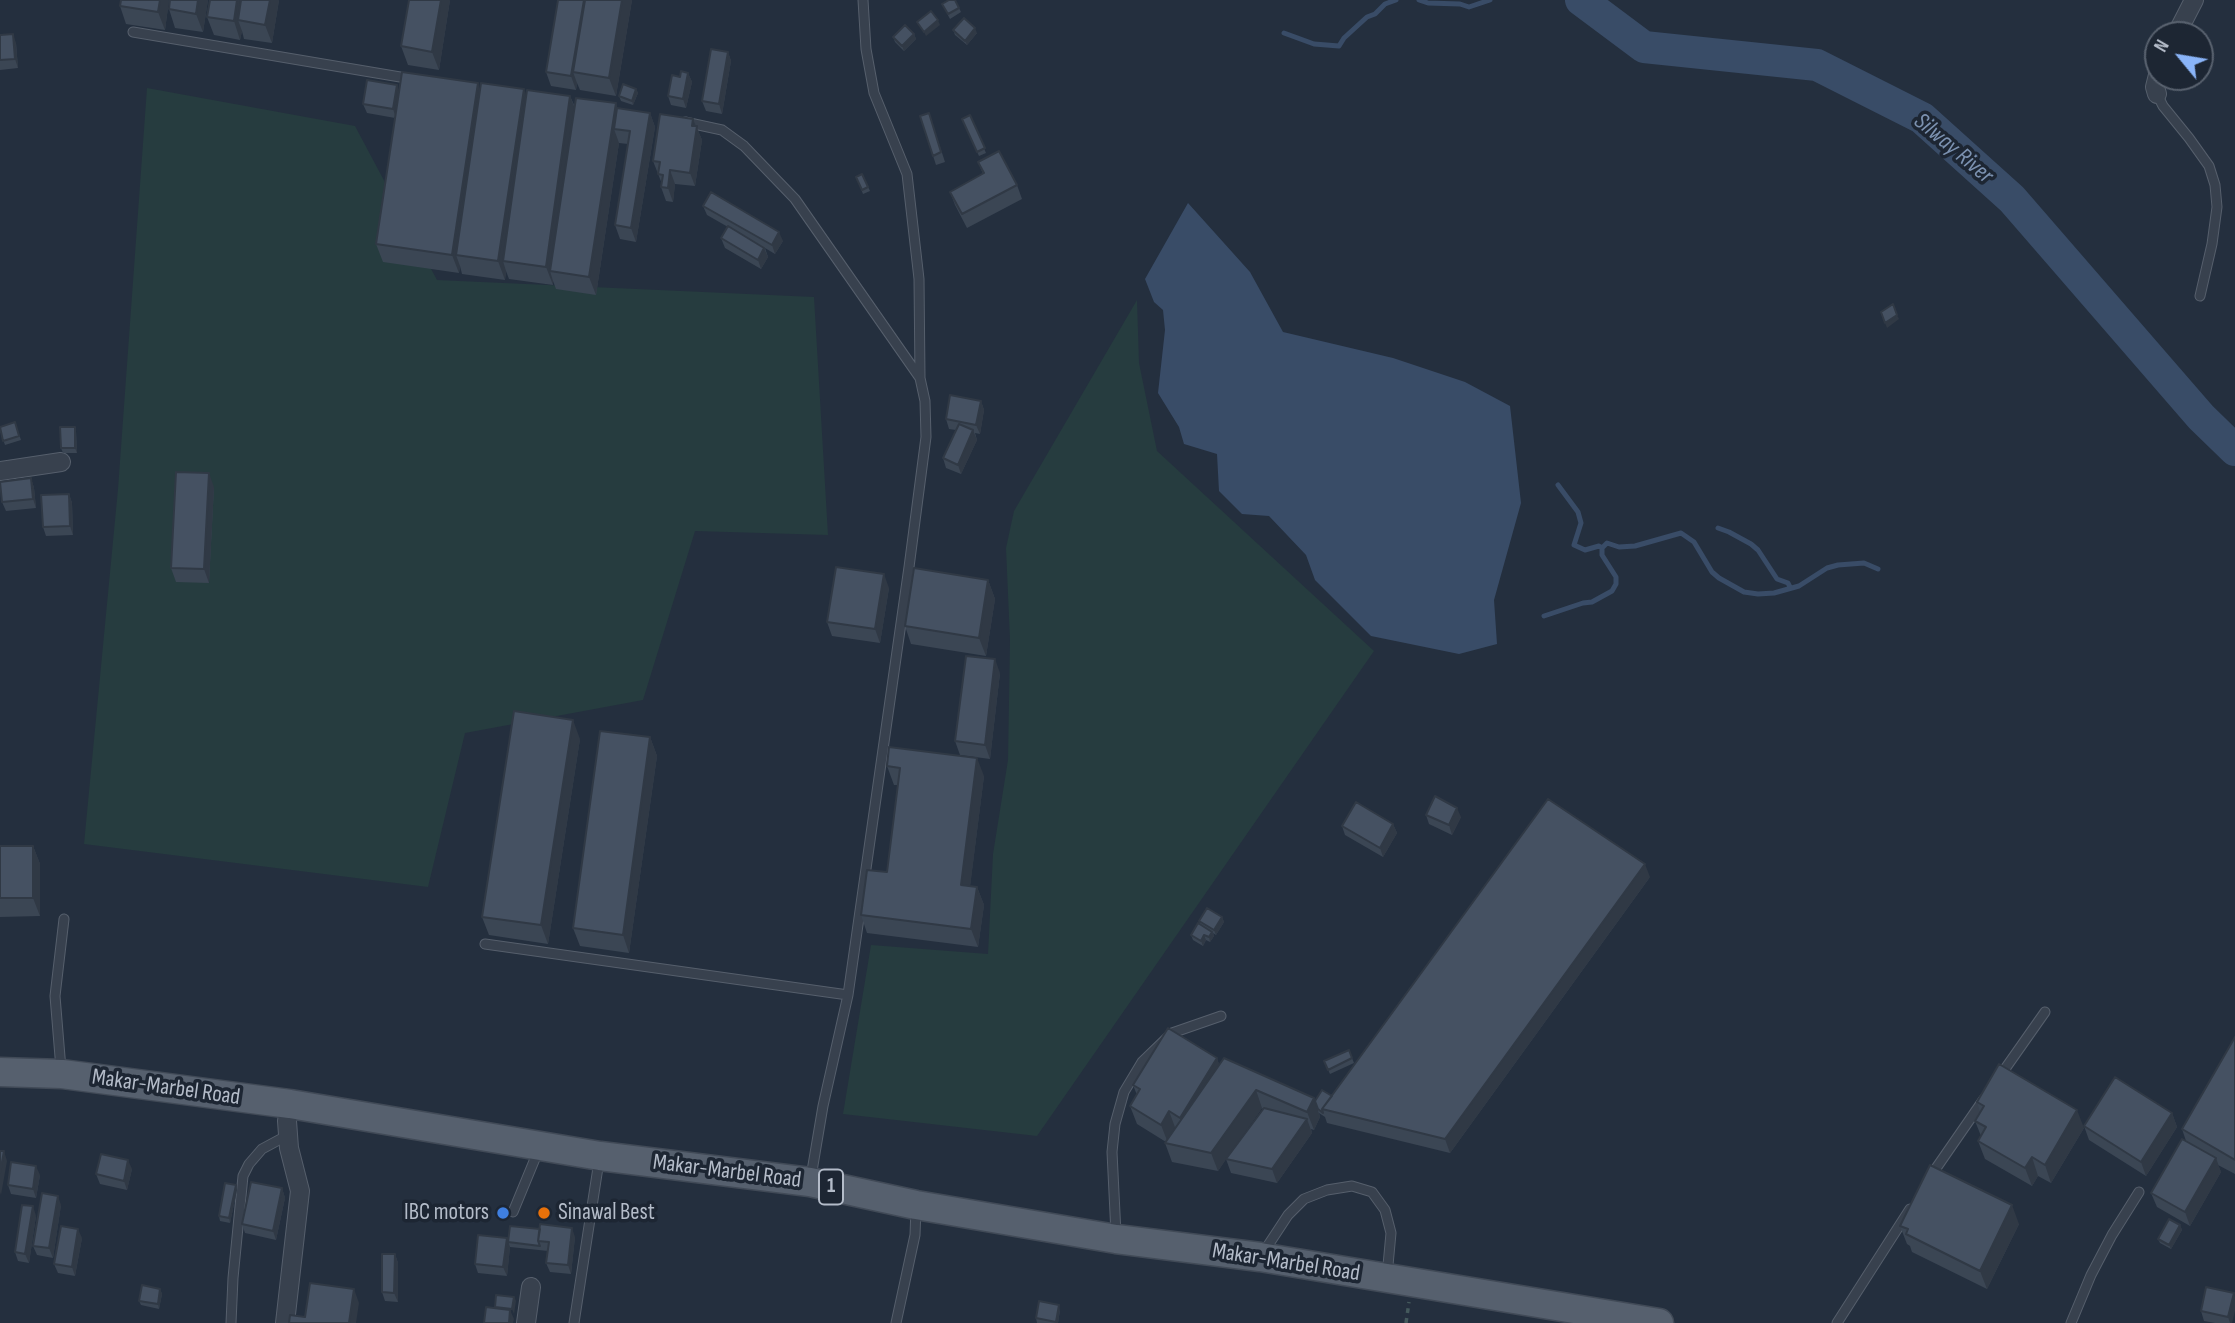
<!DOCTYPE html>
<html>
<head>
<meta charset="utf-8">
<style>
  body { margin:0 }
  #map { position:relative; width:2235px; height:1323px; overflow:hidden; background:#242f3e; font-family:"Sofia Sans Condensed",sans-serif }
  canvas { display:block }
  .north { position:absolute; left:2144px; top:21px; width:70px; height:70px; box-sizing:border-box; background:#1d2633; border:2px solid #59626f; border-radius:50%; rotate:300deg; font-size:19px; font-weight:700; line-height:28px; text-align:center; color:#b4bcc9 }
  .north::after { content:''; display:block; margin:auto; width:24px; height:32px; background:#8ab4f8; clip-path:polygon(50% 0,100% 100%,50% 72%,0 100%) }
</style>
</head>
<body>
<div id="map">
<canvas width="2235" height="1323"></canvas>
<div class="north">N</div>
</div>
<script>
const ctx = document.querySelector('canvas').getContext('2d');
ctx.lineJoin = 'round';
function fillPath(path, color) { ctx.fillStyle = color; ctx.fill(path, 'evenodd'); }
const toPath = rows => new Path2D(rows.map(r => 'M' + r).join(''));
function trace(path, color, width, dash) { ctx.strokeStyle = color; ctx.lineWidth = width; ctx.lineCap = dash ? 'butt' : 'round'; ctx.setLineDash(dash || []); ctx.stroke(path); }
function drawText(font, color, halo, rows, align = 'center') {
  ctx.font = font + ' "Sofia Sans Condensed",sans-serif'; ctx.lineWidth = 7; ctx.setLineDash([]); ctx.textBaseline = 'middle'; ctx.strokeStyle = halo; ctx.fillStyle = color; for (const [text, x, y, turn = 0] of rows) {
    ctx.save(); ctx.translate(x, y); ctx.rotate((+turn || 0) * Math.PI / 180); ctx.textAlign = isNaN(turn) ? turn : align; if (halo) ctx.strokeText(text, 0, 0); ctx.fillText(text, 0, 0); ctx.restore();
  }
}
const green = toPath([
  [147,88,355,126,437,280,814,297,828,535,695,531,643,700,465,733,428,887,84,844,118,489],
  [1137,300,1139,363,1157,451,1374,651,1037,1136,843,1114,871,945,988,954,993,854,1008,760,1010,640,1006,548,1014,511]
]);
const water = toPath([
  [1188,203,1250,272,1283,332,1393,358,1465,382,1510,406,1521,503,1494,600,1497,644,1459,654,1371,636,1315,580,1306,555,1269,516,1242,514,1219,491,1217,454,1184,444,1179,427,1158,393,1165,330,1163,310,1154,302,1145,279]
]);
const stream = toPath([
  [1419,0,1428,3,1460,4,1469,7,1490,0],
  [1284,33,1314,44,1339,46,1344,38,1367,17,1375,14,1385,4,1396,0],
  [1558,485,1578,512,1581,523,1574,545,1585,550,1599,546,1602,548],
  [1718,528,1729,532,1751,544,1758,550,1777,579,1788,583,1790,587],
  [1544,616,1583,603,1592,602,1612,591,1616,584,1616,577,1602,555,1602,548,1607,543,1619,547,1635,546,1681,533,1694,542,1712,572,1719,578,1744,592,1758,594,1774,593,1799,586,1827,568,1838,565,1864,563,1878,569]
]);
const river = toPath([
  [1581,0,1644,47,1817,65,1922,118,2012,199,2201,417,2235,450]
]);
const path = toPath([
  [1406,1323,1409,1302]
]);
const lane = toPath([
  [863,0,866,49,874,93,907,174,919,279,920,377],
  [133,32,412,79],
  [2157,94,2163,106,2189,138,2209,166,2215,185,2217,207,2212,244,2200,296],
  [685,122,722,130,744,146,795,199,920,378,925,401,926,437,909,567,848,995,823,1106,811,1177],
  [485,944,848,995],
  [61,1069,55,996,64,919],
  [2000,1076,2045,1012],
  [1930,1177,1984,1099],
  [513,1212,539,1149],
  [1116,1234,1112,1152,1115,1124,1124,1092,1142,1062,1172,1033,1221,1016],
  [1263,1253,1288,1215,1304,1199,1327,1190,1352,1186,1372,1192,1385,1210,1391,1233,1387,1276],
  [231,1323,233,1278,243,1176,249,1164,262,1149,288,1135],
  [574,1323,599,1161],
  [896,1323,915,1235,916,1208],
  [1837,1323,1910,1209],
  [2071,1323,2091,1275,2112,1235,2139,1192]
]);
const street = toPath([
  [2176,35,2194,0],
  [2157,94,2155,87,2158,75],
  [0,471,61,462],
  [285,1323,300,1191,289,1148,287,1121,290,1104],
  [526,1323,531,1287]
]);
const primary = toPath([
  [0,1072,62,1074,290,1104,600,1156,810,1182,916,1205,1116,1239,1260,1257,1659,1323]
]);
const wall = toPath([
  [169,0,165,30,126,24,120,6],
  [170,0,208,0,203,32,175,28,169,9],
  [279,0,272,43,244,39,242,31,240,40,214,35,207,17],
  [450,0,439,70,408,65,401,46],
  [558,0,632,0,616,96,580,90,577,83,576,90,551,86,546,72],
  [942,4,959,8,961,12,950,19],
  [953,30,977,33,967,45,955,35],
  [914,34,916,39,904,51,895,42,893,37],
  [0,35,16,43,18,68,0,70],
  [728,52,731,61,722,114,706,111,702,101],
  [688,73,692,82,686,108,671,105,668,96,680,77],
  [397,85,399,92,480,90,526,96,570,96,575,107,616,103,617,108,650,113,655,127,636,242,620,239,615,225,628,144,619,143,596,295,556,289,553,281,553,285,509,279,506,271,505,280,462,274,460,266,459,273,383,262,376,244,395,118,367,113,363,104],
  [636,89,638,93,633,105,621,101,619,96],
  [929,113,945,162,936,165,920,116],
  [970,115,986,153,979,156,964,124],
  [693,119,702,140,695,186,675,184,673,202,666,201,661,187,662,184,653,161],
  [978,162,1017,185,1022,199,967,228,955,205,950,192,983,174],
  [862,174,870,191,863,194,856,177],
  [703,206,783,241,775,254,765,248,768,257,761,269,725,248,721,238,728,227,707,215],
  [981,401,984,410,980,434,975,433,977,440,961,474,946,468,943,458,956,430,949,429,946,419],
  [15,422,21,440,5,445,0,431],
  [75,427,76,431,77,453,63,453,61,448],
  [31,478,34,488,36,508,6,511,2,502],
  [214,487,209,583,176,582,171,568],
  [69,494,72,503,73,535,46,536,43,527],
  [988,580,995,599,986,656,911,644,905,626],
  [889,588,880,643,832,636,827,622],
  [1000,673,990,759,960,755,955,741],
  [650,737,657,756,629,953,580,946,573,928],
  [580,739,548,944,489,935,482,917],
  [887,766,984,776,970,886,977,887,984,905,978,947,867,933,861,915,887,872,898,785,894,785],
  [1426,815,1461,817,1452,835,1429,824],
  [1393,824,1397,833,1383,857,1345,835,1342,826],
  [0,846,33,846,40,864,40,916,0,917],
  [1650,877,1450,1153,1327,1123,1325,1117,1319,1113,1320,1117,1314,1130,1311,1129,1312,1133,1277,1183,1231,1173,1226,1159,1218,1171,1172,1162,1165,1143,1166,1142,1137,1124,1130,1106,1137,1095,1133,1085,1217,1058,1219,1065,1314,1098,1315,1101,1332,1096],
  [1262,1108,1263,1109,1227,1158],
  [1222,917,1224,922,1216,935,1213,933,1214,936,1210,942,1206,940,1203,946,1193,940,1191,935,1200,924,1199,921],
  [2235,1037,2235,1174,2218,1165,2221,1172,2190,1226,2157,1207,2151,1193,2186,1141,2182,1129],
  [1349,1050,1354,1063,1330,1074,1324,1061],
  [1977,1102,2084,1128,2051,1183,2038,1176,2032,1186,1985,1159,1978,1141,1981,1136,1975,1121,1980,1112],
  [2172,1113,2177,1127,2146,1176,2089,1140,2084,1126],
  [132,1169,127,1190,100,1184,96,1174],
  [40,1175,36,1198,11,1194,8,1185],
  [236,1185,237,1190,230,1223,220,1221,219,1216],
  [282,1188,285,1198,276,1240,245,1233,242,1224],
  [61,1205,53,1258,37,1255,33,1246],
  [36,1216,29,1263,18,1261,15,1252],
  [2019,1224,1987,1289,1912,1252,1910,1246,1907,1244,1900,1226],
  [2180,1225,2182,1230,2171,1249,2160,1243,2158,1239],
  [575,1237,571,1274,550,1272,546,1263,548,1251,510,1247,507,1276,478,1273,475,1264,507,1238,508,1242],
  [82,1238,75,1276,58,1273,54,1264],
  [395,1254,398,1263,398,1302,385,1301,382,1292],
  [160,1289,162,1294,159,1309,141,1305,139,1301],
  [2234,1293,2232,1323,2215,1323,2204,1321,2201,1311],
  [1060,1310,1058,1323,1037,1323,1036,1318]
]);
const shadedWall = toPath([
  [160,0,169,0,165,30,158,12],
  [198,0,208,0,203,32,196,14],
  [237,0,247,0,238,20,242,31,240,40,234,21],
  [270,0,279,0,272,43,265,25],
  [441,0,450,0,439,70,432,52],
  [584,0,591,0,573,72,577,83,576,90,571,76],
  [622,0,632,0,616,96,609,78],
  [938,20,940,25,926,36,924,32],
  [975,28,977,33,967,45,965,41],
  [13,34,16,43,18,68,15,59],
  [914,34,916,39,904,51,902,46],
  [728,52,731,61,722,114,719,104],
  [688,73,692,82,686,108,683,99],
  [478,83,484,101,456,255,460,266,459,273,452,255],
  [397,85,400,94,396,118,393,109],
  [524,89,531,108,503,261,506,271,505,280,498,261],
  [636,89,638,93,633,105,632,101],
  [570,96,577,114,550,271,553,281,553,285,546,267],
  [616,103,622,122,614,129,619,143,596,295,589,277],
  [650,113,655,127,636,242,631,228],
  [693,119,702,140,695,186,690,173],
  [670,170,675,184,673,202,668,188],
  [779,232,783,241,775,254,772,245],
  [764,248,768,257,761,269,758,260],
  [1897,315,1899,319,1887,328,1885,323],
  [981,401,984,410,980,434,976,425],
  [75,427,76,431,77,453,75,448],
  [973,430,977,440,961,474,958,465],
  [209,473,214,487,209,583,204,569],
  [31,478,34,488,36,508,33,499],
  [69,494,72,503,73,535,70,526],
  [884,574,889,588,880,643,875,629],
  [988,580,995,599,986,656,979,638],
  [995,659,1000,673,990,759,985,745],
  [573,720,580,739,548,944,541,925],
  [650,737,657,756,629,953,623,935],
  [977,758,984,776,968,903,961,885],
  [1457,808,1461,817,1452,835,1449,825],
  [1393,824,1397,833,1383,857,1380,848],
  [33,846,40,864,40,916,33,898],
  [1645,864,1650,877,1450,1153,1445,1139],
  [977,887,984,905,978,947,971,929],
  [1222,917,1224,922,1216,935,1214,930],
  [1212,932,1214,936,1210,942,1209,937],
  [1204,935,1206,940,1203,946,1201,941],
  [1217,1058,1223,1076,1187,1136,1180,1118],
  [1256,1090,1262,1108,1218,1171,1211,1153],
  [1314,1098,1320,1117,1314,1130,1307,1112],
  [2077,1110,2084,1128,2051,1183,2045,1165],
  [1169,1111,1176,1130,1168,1143,1161,1125],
  [2172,1113,2177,1127,2146,1176,2141,1162],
  [1307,1119,1312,1133,1277,1183,1272,1169],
  [4,1151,7,1161,1,1195,0,1192,0,1173],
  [2032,1157,2038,1176,2032,1186,2025,1168],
  [2216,1158,2221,1172,2190,1226,2185,1212],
  [128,1160,132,1169,127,1190,124,1181],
  [36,1166,40,1175,36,1198,33,1189],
  [236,1185,237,1190,230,1223,229,1218],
  [282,1188,285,1198,276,1240,273,1231],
  [58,1196,61,1205,53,1258,49,1248],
  [2012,1205,2019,1224,1987,1289,1980,1271],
  [33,1206,36,1216,29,1263,25,1254],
  [2180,1225,2182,1230,2171,1249,2169,1245],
  [572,1228,575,1237,571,1274,568,1265],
  [78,1229,82,1238,75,1276,72,1267],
  [507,1238,510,1247,507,1276,503,1267],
  [395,1254,398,1263,398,1302,394,1293],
  [160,1289,162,1294,159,1309,158,1304],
  [354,1289,359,1303,356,1323,349,1323],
  [2234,1293,2235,1297,2235,1311,2232,1323,2230,1323,2228,1317],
  [514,1297,516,1301,514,1314,512,1309],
  [1059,1305,1060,1310,1058,1323,1056,1323],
  [510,1310,514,1319,513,1323,509,1323]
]);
const building = toPath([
  [121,0,160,0,158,12,120,6,121,0],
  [170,0,198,0,196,14,169,9,170,0],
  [210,0,237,0,234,21,207,17,210,0],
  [241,0,270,0,265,25,238,20,241,0],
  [409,0,441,0,432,52,401,46,409,0],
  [558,0,584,0,571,76,546,72,558,0],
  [585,0,622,0,609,78,573,72,585,0],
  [949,0,955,0,959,8,948,14,942,4,949,0],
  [931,11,938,20,924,32,917,22,931,11],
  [964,18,975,28,965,41,953,30,964,18],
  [905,25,914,34,902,46,893,37,905,25],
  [13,34,15,59,0,60,0,35,13,34],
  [711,49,728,52,719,104,702,101,711,49],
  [681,71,688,73,683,99,668,96,672,75,680,77,681,71],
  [402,72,478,83,452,255,376,244,402,72],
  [367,80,397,85,393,109,363,104,367,80],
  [481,83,524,89,498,261,456,255,481,83],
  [623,84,636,89,632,101,619,96,623,84],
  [527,90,570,96,546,267,503,261,527,90],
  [576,98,616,103,589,277,550,271,576,98],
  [617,108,650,113,631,228,615,225,630,131,614,129,617,108],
  [929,113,941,152,933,156,920,116,929,113],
  [660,114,693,119,692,126,697,126,690,173,670,170,668,188,661,187,663,175,658,174,660,162,653,161,660,114],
  [970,115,985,148,977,152,962,119,970,115],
  [999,151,1017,185,962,214,950,192,984,173,978,162,999,151],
  [862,174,868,187,862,190,856,177,862,174],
  [711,192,779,232,772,245,703,206,711,192],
  [728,226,764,248,758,260,721,238,728,226],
  [1893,304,1897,315,1885,323,1881,312,1893,304],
  [950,395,981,401,976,425,946,419,950,395],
  [15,422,19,436,3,441,0,427,15,422],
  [959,424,973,430,958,465,943,458,959,424],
  [60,427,75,427,75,448,61,448,60,427],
  [176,472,209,473,204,569,171,568,176,472],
  [31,478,33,499,2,502,0,482,31,478],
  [69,494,70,526,43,527,41,495,69,494],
  [836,567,884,574,875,629,827,622,836,567],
  [914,568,988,580,979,638,905,626,914,568],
  [966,656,995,659,985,745,955,741,966,656],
  [514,711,573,720,541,925,482,917,514,711],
  [600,731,650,737,623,935,573,928,600,731],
  [889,747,977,758,961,885,977,887,971,929,861,915,867,870,887,872,900,768,887,766,889,747],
  [1435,796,1457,808,1449,825,1426,815,1435,796],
  [1548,799,1645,864,1445,1139,1322,1109,1548,799],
  [1356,802,1393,824,1380,848,1342,826,1356,802],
  [0,846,33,846,33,898,0,898,0,846],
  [1207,908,1222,917,1214,930,1199,921,1207,908],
  [1198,923,1212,932,1209,937,1204,935,1201,941,1191,935,1198,923],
  [1168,1028,1217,1058,1180,1118,1169,1111,1161,1125,1130,1106,1140,1089,1133,1085,1168,1028],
  [2235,1037,2235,1160,2182,1129,2235,1037],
  [1349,1050,1352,1058,1328,1070,1324,1061,1349,1050],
  [1224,1058,1314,1098,1307,1112,1256,1090,1211,1153,1165,1143,1224,1058],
  [1999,1064,2077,1110,2045,1165,2032,1157,2025,1168,1978,1141,1986,1127,1975,1121,1984,1106,1977,1102,1999,1064],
  [2115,1077,2172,1113,2141,1162,2084,1126,2115,1077],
  [1322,1090,1332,1096,1322,1109,1323,1113,1318,1109,1315,1101,1322,1090],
  [1264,1108,1307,1119,1272,1169,1226,1159,1264,1108],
  [2182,1139,2216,1158,2185,1212,2151,1193,2182,1139],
  [0,1151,4,1151,0,1173,0,1151],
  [101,1154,128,1160,124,1181,96,1174,101,1154],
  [11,1162,36,1166,33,1189,8,1185,11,1162],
  [1930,1165,2012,1205,1980,1271,1906,1234,1908,1229,1900,1226,1930,1165],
  [251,1182,282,1188,273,1231,242,1224,251,1182],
  [225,1183,236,1185,229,1218,219,1216,225,1183],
  [42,1193,58,1196,49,1248,33,1246,42,1193],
  [22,1205,33,1206,25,1254,15,1252,22,1205],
  [2169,1219,2180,1225,2169,1245,2158,1239,2169,1219],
  [540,1224,572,1228,568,1265,546,1263,549,1242,538,1241,540,1224],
  [61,1226,78,1229,72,1267,54,1264,61,1226],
  [510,1226,540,1229,538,1241,540,1246,508,1242,510,1226],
  [478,1235,507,1238,503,1267,475,1264,478,1235],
  [382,1254,395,1254,394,1293,382,1292,382,1254],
  [310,1283,354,1289,349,1323,289,1323,290,1315,305,1317,310,1283],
  [142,1285,160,1289,158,1304,139,1301,142,1285],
  [2206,1287,2234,1293,2228,1317,2201,1311,2206,1287],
  [496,1295,514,1297,512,1309,495,1307,496,1295],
  [1039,1301,1059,1305,1056,1322,1036,1318,1039,1301],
  [486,1307,510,1310,509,1323,484,1323,486,1307]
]);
const markers = [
  [503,1213,7,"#3f7fe0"],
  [544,1213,7,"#e8710a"]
];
const shields = [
  [831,1187,24]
];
const shieldNames = [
  ["1",831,1187]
];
const streetNames = [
  ["Makar-Marbel Road",166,1088,8],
  ["Makar-Marbel Road",727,1172,7],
  ["Makar-Marbel Road",1286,1263,9]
];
const poiNames = [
  ["IBC motors",489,1213],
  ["Sinawal Best",558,1213,"left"]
];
const waterNames = [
  ["Silway River",1953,149,40]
];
fillPath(green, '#263c3f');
fillPath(water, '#394c67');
trace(stream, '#394c67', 5);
trace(river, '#394c67', 32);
trace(lane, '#565f6c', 11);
trace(street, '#565f6c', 20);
trace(primary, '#414a57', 31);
trace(path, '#44595c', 3.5, [5, 5]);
trace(lane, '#38414e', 9);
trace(street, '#38414e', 18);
trace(primary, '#56606e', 28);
fillPath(wall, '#3b4654');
fillPath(shadedWall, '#303945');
fillPath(building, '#455162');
trace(building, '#303945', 2);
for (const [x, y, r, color] of markers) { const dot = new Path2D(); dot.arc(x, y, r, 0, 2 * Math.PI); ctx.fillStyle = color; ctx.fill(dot); trace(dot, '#1d2633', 2.5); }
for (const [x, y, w] of shields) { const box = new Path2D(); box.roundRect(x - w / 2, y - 17.5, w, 35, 5); ctx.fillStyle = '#1d2633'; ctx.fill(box); trace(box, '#b4bcc9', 2); }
drawText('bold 21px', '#b4bcc9', null, shieldNames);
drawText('23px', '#b4bcc9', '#1d2633', streetNames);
drawText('23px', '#b4bcc9', '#1d2633', poiNames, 'right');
drawText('italic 24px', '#7c92b1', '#1d2633', waterNames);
</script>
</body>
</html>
